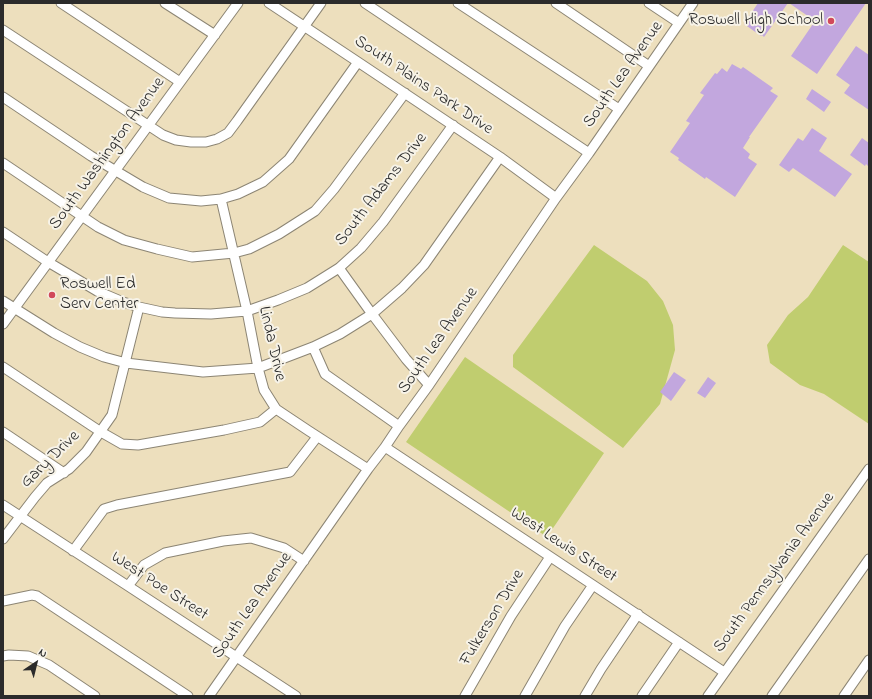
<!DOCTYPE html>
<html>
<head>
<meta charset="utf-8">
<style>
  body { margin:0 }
  #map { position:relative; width:872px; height:699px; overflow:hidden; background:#eddfbd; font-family:"Indie Flower",sans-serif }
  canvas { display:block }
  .frame { position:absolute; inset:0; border:4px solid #2b2b2b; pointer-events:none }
  .north { position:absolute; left:16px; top:643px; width:40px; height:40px; -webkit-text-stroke:3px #f7f3e8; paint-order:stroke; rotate:35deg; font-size:11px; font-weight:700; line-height:16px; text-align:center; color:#2b2b2b }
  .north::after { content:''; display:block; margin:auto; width:14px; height:18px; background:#2b2b2b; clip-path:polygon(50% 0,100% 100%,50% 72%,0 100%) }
</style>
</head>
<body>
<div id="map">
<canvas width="872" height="699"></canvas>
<div class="frame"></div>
<div class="north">N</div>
</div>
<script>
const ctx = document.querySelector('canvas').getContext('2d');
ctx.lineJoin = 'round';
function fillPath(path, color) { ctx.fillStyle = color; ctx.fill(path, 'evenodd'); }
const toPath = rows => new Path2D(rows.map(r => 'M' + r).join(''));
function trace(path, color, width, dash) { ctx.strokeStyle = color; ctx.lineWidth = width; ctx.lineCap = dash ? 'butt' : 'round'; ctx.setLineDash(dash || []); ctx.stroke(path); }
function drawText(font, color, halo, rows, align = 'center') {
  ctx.font = font + ' "Indie Flower",sans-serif'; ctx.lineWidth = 4; ctx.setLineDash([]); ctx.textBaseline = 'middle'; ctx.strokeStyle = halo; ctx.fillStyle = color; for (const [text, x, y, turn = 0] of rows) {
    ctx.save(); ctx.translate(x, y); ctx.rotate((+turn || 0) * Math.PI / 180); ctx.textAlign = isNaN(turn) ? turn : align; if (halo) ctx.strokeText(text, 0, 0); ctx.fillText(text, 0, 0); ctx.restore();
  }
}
const green = toPath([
  [594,245,647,281,663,301,673,325,675,350,660,404,623,448,513,367,513,355],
  [843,245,869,262,869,424,824,394,800,385,770,363,767,345,788,315,808,297],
  [465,357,604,453,547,537,406,442]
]);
const building = toPath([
  [758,3,788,3,764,37,762,35,761,36,744,24],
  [789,3,866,3,817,74,791,56,815,21],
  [856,46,869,55,869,110,844,93,850,85,836,75],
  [732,64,741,69,743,67,773,88,770,91,778,96,749,137,750,137,743,148,750,154,748,158,757,164,735,197,706,177,705,179,678,160,679,158,670,152,690,123,686,121,704,95,700,93,715,73,717,74,722,68,727,72],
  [812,89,831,102,824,112,806,99],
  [812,128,827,138,819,151,852,174,835,197,793,168,789,172,779,165,798,138,803,141],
  [862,138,869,143,869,167,866,164,865,166,850,155],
  [674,372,686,380,671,401,660,392],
  [708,377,716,383,705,398,697,393]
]);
const minor = toPath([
  [61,3,180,82],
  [165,3,215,35],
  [269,3,358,62,500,157,556,198],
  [365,3,589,153],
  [458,3,619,109],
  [556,3,649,66],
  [649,3,679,23],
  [3,30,163,135,176,140,191,142,206,142,217,139,228,133,237,121,321,3],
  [3,97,91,156,116,171,143,187,169,198,201,201,221,199,238,194,263,182,289,159,358,62],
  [3,163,98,227,124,240,157,249,192,257,234,253,249,249,279,234,315,211,334,189,405,93],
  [221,199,247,311,258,368,264,390,276,409,309,431,368,469],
  [3,232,48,262,97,291,123,302,139,307,162,312,175,313,211,314,247,311,278,300,307,288,339,268,361,248,383,222,453,125],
  [339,268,372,314,406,359,429,385],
  [3,301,54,333,80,347,104,357,126,363,203,372,258,368,313,347,340,334,372,314,402,288,424,265,500,157],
  [3,324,238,3],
  [313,347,325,374,399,426],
  [3,367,101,432,122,444,138,445,224,430,260,422,276,409],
  [3,432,64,473],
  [385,447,724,672],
  [3,505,128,586,296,696],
  [3,539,35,497,47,483,69,469,86,452,112,415,139,307],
  [73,551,104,509,117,505,290,472,317,437],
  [128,586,144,565,165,553,223,541,251,538,284,548,304,561],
  [3,601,32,595,37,596,188,696],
  [3,656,9,655,28,656,49,665,95,696],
  [209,696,368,469,385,447,399,426,429,385,556,198,589,153,693,3],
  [465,696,511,616,550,557],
  [525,696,565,626,593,585],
  [585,696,601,669,638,614],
  [642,696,679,642],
  [708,696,869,469],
  [772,696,869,559],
  [844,696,869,660]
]);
const markers = [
  [831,21,4,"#d1495b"],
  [52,295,4,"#d1495b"]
];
const poiNames = [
  ["Roswell High School",823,21],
  ["Roswell Ed",60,285,"left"],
  ["Serv Center",60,305,"left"]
];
const streetNames = [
  ["South Lea Avenue",624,75,-55],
  ["South Plains Park Drive",423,86,34],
  ["South Washington Avenue",108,154,-54],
  ["South Adams Drive",382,190,-52],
  ["South Lea Avenue",439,341,-55],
  ["Linda Drive",271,344,77],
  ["Gary Drive",51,460,-44],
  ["West Lewis Street",563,546,33],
  ["South Pennsylvania Avenue",775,573,-54],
  ["West Poe Street",159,587,33],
  ["South Lea Avenue",253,606,-55],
  ["Fulkerson Drive",493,618,-59]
];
fillPath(green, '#c0cd6f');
fillPath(building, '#c2a7de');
trace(minor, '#8c8574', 11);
trace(minor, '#fff', 9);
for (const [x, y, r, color] of markers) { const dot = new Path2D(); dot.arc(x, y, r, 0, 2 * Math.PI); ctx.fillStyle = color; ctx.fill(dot); trace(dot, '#f7f3e8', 1.5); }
drawText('17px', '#2b2b2b', '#f7f3e8', poiNames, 'right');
drawText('17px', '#2b2b2b', '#f7f3e8', streetNames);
</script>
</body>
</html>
